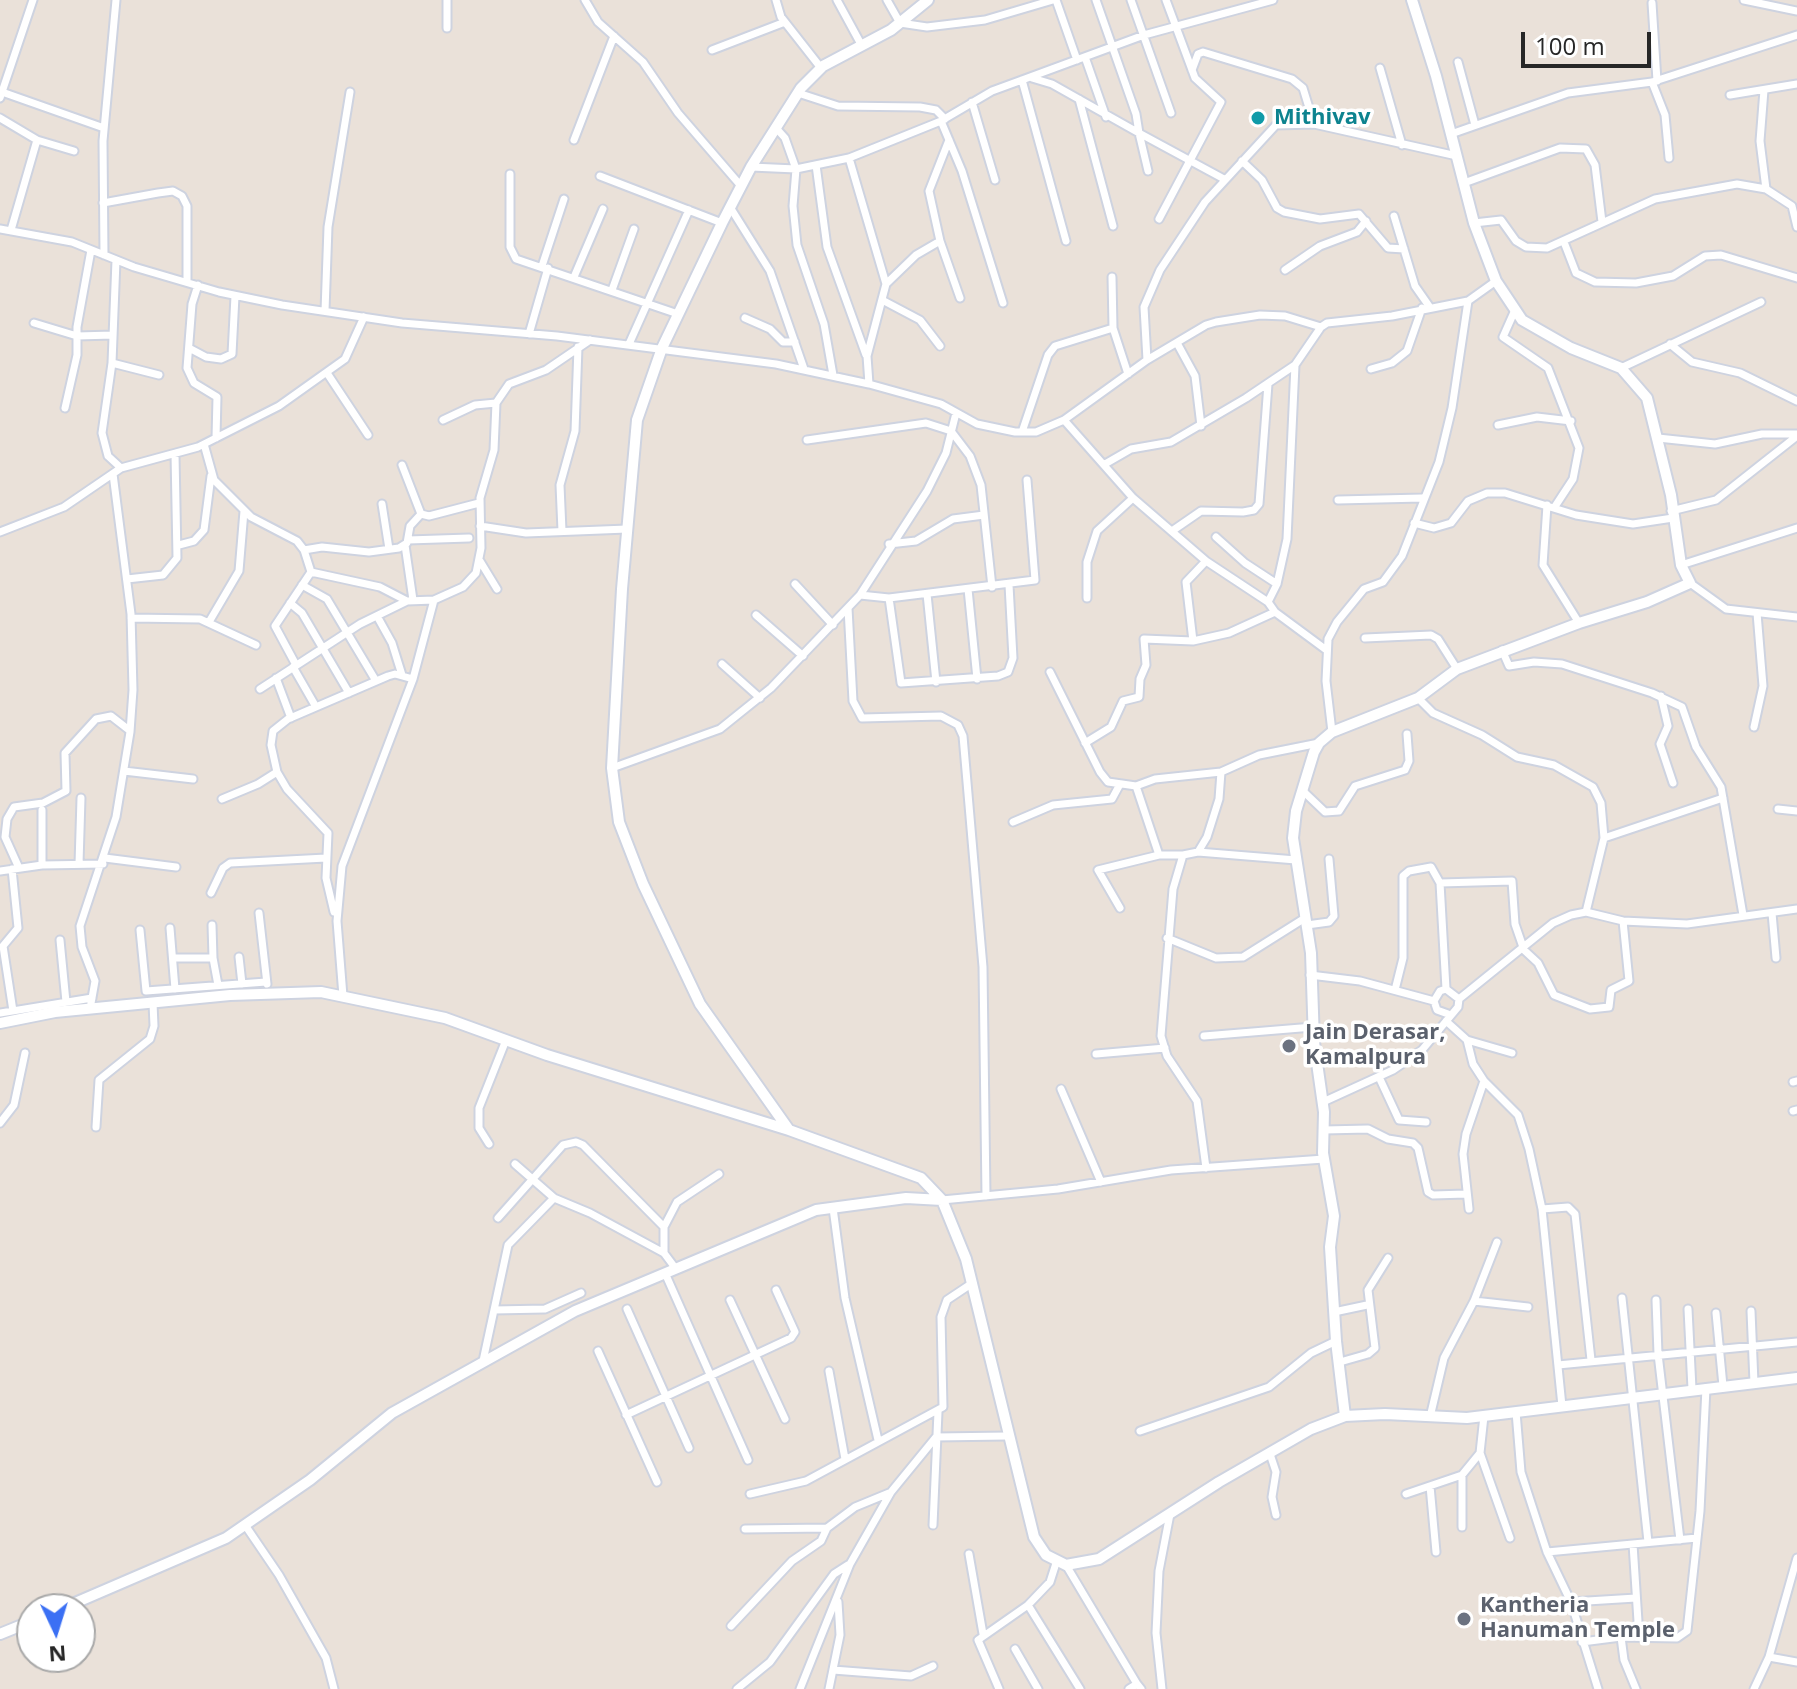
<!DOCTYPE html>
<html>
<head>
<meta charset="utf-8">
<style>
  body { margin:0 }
  #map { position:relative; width:1797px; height:1689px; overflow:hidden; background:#eae1d9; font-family:"Open Sans",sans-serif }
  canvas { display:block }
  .north { position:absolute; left:16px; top:1593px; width:80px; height:80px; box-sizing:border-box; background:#fff; border:2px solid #a9a9a9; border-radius:50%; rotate:176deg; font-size:22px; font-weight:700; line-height:32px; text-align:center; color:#272727 }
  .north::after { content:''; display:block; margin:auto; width:28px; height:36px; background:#3b70f4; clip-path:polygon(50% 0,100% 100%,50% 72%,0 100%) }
  .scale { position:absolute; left:1521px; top:32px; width:130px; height:36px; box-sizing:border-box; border:4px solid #272727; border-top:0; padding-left:10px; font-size:24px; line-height:28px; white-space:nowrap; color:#272727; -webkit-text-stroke:6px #fff; paint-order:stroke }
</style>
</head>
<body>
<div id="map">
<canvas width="1797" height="1689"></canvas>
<div class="north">N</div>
<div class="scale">100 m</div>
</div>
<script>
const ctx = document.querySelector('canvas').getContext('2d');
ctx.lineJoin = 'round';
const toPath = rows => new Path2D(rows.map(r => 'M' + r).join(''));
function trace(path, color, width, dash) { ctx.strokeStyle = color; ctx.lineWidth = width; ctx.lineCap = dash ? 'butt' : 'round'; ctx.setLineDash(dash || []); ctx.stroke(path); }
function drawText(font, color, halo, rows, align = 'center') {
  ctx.font = font + ' "Open Sans",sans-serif'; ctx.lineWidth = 7; ctx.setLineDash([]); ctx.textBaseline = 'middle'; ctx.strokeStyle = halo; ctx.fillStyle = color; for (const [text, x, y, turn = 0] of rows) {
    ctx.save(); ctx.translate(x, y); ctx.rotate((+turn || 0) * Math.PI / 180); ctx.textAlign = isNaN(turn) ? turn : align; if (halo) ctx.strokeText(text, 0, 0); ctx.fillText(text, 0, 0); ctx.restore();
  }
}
const street = toPath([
  [447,0,447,28],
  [585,0,598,22,643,62,678,113,741,186],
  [776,0,781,17,821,68],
  [837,0,862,46],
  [887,0,900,23,927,27,985,20,1053,0],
  [1056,0,1077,60],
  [1131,0,1171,113],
  [1744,0,1797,11],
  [1652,3,1657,81],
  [712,50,785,22],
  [1085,57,1106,117],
  [1458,62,1475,125],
  [1380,68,1402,145],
  [1192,70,1198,54,1203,52,1292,79,1303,88,1314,124],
  [1032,78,1052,84,1139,133,1136,114,1096,0],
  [1022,80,1066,241],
  [1652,82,1665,115,1669,158],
  [1764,90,1760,141,1766,189],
  [2,92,104,128],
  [798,93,838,106,920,107,936,110,945,119],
  [1730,95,1797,84],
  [0,98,33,0],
  [1079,99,1113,226],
  [972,102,995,180],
  [0,118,37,140,74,151],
  [941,121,962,171,1003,303],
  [776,128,785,138,796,169,793,206,797,245,824,324,833,375],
  [1451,134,1568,93,1652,82,1797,35],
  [574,140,614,36],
  [849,158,886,284],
  [1242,161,1262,180,1277,208,1284,212,1320,219,1359,214,1388,248,1404,249],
  [816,165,827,247,866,355],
  [751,167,796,169,849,158,941,121,992,91,1022,80,1144,35,1273,0],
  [1148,171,1139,133,1224,179],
  [510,174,510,247,516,259,678,314],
  [600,176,722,223],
  [1464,183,1560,148,1586,149,1595,165,1602,222],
  [103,203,158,193,173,191,182,196,187,206,187,282],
  [730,207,770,271,804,369],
  [1394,216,1415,286,1429,306],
  [1159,219,1221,102,1195,78,1166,0],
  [1474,223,1501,220,1516,241,1526,247,1547,248,1655,199,1737,184,1766,189,1792,206,1797,227],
  [0,229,72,242,134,267,219,292,282,305,402,323,557,336,776,364,869,384,941,404,977,424,1015,432,1036,432,1064,420,1133,498,1206,561,1268,602,1275,612,1325,649],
  [11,230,37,140],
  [940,241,960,298],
  [1564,242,1576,273,1595,282,1636,283,1673,276,1705,256,1721,255,1797,278],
  [104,255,103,141,116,0],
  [116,260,112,363,102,433,108,456,121,468],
  [542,266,564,199],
  [1285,270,1320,246,1357,232,1366,221],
  [574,277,603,209],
  [1112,277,1113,328,1128,374],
  [198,285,192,304,187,368,194,383,217,397,216,438],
  [612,290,634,229],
  [884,301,920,320,940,346],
  [1515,310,1503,337,1548,368,1579,448,1573,479,1554,508],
  [325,311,328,227,350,92],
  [745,318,770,329,783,342,795,342],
  [34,323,77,336,113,335],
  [529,334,548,268],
  [1177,343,1195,376,1201,426],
  [629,344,689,210],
  [1670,344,1692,362,1740,373,1797,401],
  [189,348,206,357,221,359,232,354,235,296],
  [1147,360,1206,325,1216,322,1260,315,1285,316,1321,327],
  [112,363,159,375],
  [1621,368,1761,302],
  [1371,369,1392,363,1407,351,1422,308],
  [327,373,368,435],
  [869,384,867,356,886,284,916,255,940,241,929,191,949,140],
  [65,408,77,355,77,327,91,250],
  [443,420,475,405,496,403],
  [1064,420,1147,360,1144,307,1160,270,1205,202,1276,125,1314,124,1457,156],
  [1498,425,1537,417,1571,421],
  [1022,432,1048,355,1055,346,1113,328],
  [1658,438,1715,444,1762,434,1797,434],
  [807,440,926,423,951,431,970,456,981,485,992,587],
  [204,444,214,480,251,517,297,541,304,550,311,572,380,587,407,601],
  [1105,464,1131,449,1171,442,1246,398,1295,365,1321,327,1327,323,1392,316,1468,301],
  [402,465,421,514,429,516,479,503],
  [1338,500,1422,498],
  [382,504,389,549],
  [1547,505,1543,565,1579,623],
  [1671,511,1716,500,1797,436],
  [1414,523,1434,528,1451,523,1468,501,1487,493,1505,493,1576,515,1633,524,1673,518],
  [480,526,526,533,627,529],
  [562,531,560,485,575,431,578,347],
  [1172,531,1201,511,1243,512,1254,510,1259,504,1268,384],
  [0,532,64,507,121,468,198,447,279,406,345,359,364,317],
  [1216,537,1245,563,1277,584],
  [408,540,469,538],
  [889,544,916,541,953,519,984,515],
  [179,545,194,541,204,530,211,476],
  [405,545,413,600],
  [304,550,322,547,369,552,399,548,407,543,410,526,421,514],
  [480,561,497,589],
  [1681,565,1797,528],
  [127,579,163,575,177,558,175,454],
  [1690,583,1726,609,1797,617],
  [795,584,833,625],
  [302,585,327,599,376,681],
  [968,589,977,679],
  [927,594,936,682],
  [860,595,927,491,946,453,956,413],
  [889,598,901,683,998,676,1008,672,1013,658,1009,585],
  [1087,598,1087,562,1097,531,1133,498],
  [1268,602,1277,584,1287,539,1295,365],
  [290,603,302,613,349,693],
  [848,608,853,701,862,718,941,716,958,725,963,736,983,967,986,1196],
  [756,615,803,656],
  [377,616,392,643,402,675],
  [131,618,200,619,256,645],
  [209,622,239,571,244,511],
  [1365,638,1431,635,1438,639,1457,669],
  [1193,641,1186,582,1206,561],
  [1502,650,1509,666,1534,662,1562,664,1652,693,1682,707,1696,747,1721,787,1743,915],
  [722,664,760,698],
  [296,665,275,626,311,572],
  [293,667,316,707],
  [1050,672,1100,772,1108,782,1136,786,1155,779,1221,772],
  [276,678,291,718],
  [260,689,360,624,407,601,434,600],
  [1661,696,1668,726,1660,744,1673,783],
  [1418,698,1433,713,1482,735,1517,757,1554,765,1593,787,1601,803,1604,838,1586,912],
  [1754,727,1763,686,1757,613],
  [1332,732,1326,681,1328,639,1337,622,1364,589,1383,582,1402,556,1439,462,1452,408,1468,301,1496,281],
  [1085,743,1111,727,1123,701,1139,697,1140,679,1146,665,1144,639,1193,641,1229,633,1275,612],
  [612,768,720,729,771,688,860,595,889,598,1035,580,1027,480],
  [124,771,193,779],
  [1136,786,1159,855],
  [1303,791,1325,812,1339,811,1355,786,1405,770,1409,761,1407,734],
  [222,799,258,784,277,772],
  [1778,809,1797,811],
  [1013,822,1053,805,1112,799,1119,786],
  [1604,838,1723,798],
  [1198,852,1296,860],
  [105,858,176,867],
  [79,864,81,798],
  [42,865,42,810],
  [19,868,5,837,7,819,14,807,43,803,66,791,65,753,96,719,111,716,129,730],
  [12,869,18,928,3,946,13,1011],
  [0,871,42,865,103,864],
  [211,893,223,868,230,863,326,858],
  [1120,908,1098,870,1159,855,1183,855],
  [334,912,326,878,328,833,287,789,277,772,271,745,273,731,288,719,388,676,395,674,413,679],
  [259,913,267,984],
  [1772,913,1776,958],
  [212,925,213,958],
  [1307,925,1329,922,1334,916,1329,859],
  [170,928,175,989],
  [140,930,146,991,266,982],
  [1167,938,1216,958,1243,957,1305,918],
  [60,940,66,1002],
  [239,957,242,984],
  [173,958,213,958,218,985],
  [1310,975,1360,981,1434,1001,1440,991,1446,989,1459,999,1553,923,1571,915,1586,912,1623,921,1687,924,1797,909],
  [1446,989,1440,883,1512,881,1515,924,1524,950,1538,963,1554,995,1590,1009,1609,1007,1611,990,1629,981,1623,921],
  [1395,990,1403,958,1403,876,1409,871,1431,867,1440,883],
  [343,996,337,921,342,866,413,679,434,600,463,587,476,573,481,548,480,498,494,450,496,403,509,384,546,370,590,340],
  [1434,1001,1437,1010,1448,1014],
  [90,1009,95,981,82,947,80,926,116,817,130,732,133,690,131,614,113,474],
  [0,1013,92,998],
  [1446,1021,1467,1040,1473,1064,1484,1081,1518,1115,1529,1149,1542,1209,1562,1406],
  [1204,1036,1313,1027],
  [1467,1040,1512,1053],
  [1096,1054,1165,1048],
  [1379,1077,1399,1120,1426,1122],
  [1793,1082,1797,1081],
  [1061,1089,1101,1182],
  [1323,1102,1393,1070,1422,1050,1458,1007,1459,999],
  [1793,1111,1797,1110],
  [0,1123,14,1105,25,1053],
  [96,1127,99,1080,150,1039,154,1026,153,1003],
  [1324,1130,1368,1129,1388,1139,1413,1143,1418,1148,1428,1192,1433,1195,1466,1194],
  [489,1144,479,1128,479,1108,506,1040],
  [1206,1168,1197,1101,1167,1056,1161,1036,1173,889,1183,855,1198,852,1207,837,1219,799,1221,772,1259,755,1319,743],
  [554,1198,590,1213,664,1253,676,1269],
  [942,1200,1058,1189,1171,1170,1324,1159],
  [833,1208,845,1298,878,1440],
  [1469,1209,1463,1154,1466,1134,1484,1081],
  [1542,1209,1568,1207,1575,1214,1591,1360],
  [498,1218,563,1145,576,1142,583,1145,664,1227],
  [664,1253,664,1227,677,1202,719,1174],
  [665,1273,748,1460],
  [1622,1298,1648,1542],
  [730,1300,785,1419],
  [1656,1300,1658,1354,1680,1540],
  [1474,1301,1528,1307],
  [627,1309,689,1448],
  [1688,1309,1692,1389],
  [494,1310,545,1309,581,1293],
  [1751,1311,1754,1383],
  [1334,1312,1367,1305],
  [1716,1313,1723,1386],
  [598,1351,657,1482],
  [483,1361,508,1245,554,1198,515,1164],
  [1340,1362,1368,1354,1375,1348,1368,1290,1388,1258],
  [1558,1365,1797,1342],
  [829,1371,845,1459],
  [1516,1412,1521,1472,1547,1552,1571,1602,1598,1689],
  [626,1415,791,1338,795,1332,776,1290],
  [1484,1416,1480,1453,1510,1538],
  [1430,1417,1444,1358,1474,1301,1497,1242],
  [1140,1431,1269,1387,1311,1353,1336,1341],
  [1270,1454,1276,1472,1272,1497,1276,1515],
  [1462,1475,1462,1527],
  [1430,1486,1436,1552],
  [750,1494,806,1481,943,1407,941,1317,947,1300,971,1284],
  [1406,1494,1462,1475,1480,1453],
  [245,1525,279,1575,326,1658,334,1689],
  [933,1525,938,1412],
  [745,1529,827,1528,855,1507,889,1493],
  [1633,1544,1639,1637],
  [1547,1552,1697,1538],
  [969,1554,983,1634],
  [1057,1560,1050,1582,1028,1605,1080,1689],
  [1066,1565,1137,1684],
  [1571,1602,1636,1598],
  [731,1626,792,1561,821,1541,827,1528],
  [1621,1637,1624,1660,1636,1689],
  [1582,1642,1621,1637,1677,1638,1687,1631,1700,1511,1706,1388],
  [1015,1649,1038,1689],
  [1769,1657,1797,1662],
  [833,1670,911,1676,933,1666],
  [737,1689,770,1662,834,1574,848,1565],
  [800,1689,850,1564,891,1492,936,1437,1007,1436],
  [829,1689,840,1635,838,1602],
  [999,1689,978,1640,1028,1605],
  [1129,1689,1137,1684,1141,1689],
  [1162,1689,1156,1633,1159,1571,1170,1514],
  [1754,1689,1769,1657,1797,1558]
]);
const secondary = toPath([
  [0,1023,55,1012,230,995,321,992,445,1018,547,1055,789,1130,921,1178,942,1200,966,1259,1034,1537,1046,1555,1066,1565,1099,1559,1219,1482,1311,1429,1345,1416,1385,1414,1467,1418,1797,1378],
  [789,1130,700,1004,643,884,619,822,612,768,622,589,637,420,662,348,722,223,751,167,801,88,823,66,891,30,928,0],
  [1345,1416,1336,1341,1330,1247,1334,1216,1323,1153,1324,1112,1314,1042,1311,953,1293,838,1296,811,1314,752,1319,743,1332,732,1418,698,1457,669,1579,623,1647,602,1690,583,1681,565,1671,495,1647,398,1621,368,1571,348,1522,320,1496,281,1474,223,1436,76,1412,0],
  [61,1609,226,1538,310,1480,392,1413,575,1311,816,1210,906,1198,942,1200],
  [0,1634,32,1621]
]);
const markers = [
  [1258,118,8,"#0f9aa8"],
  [1289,1046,8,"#6b7280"],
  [1464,1619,8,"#6b7280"]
];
const cultureNames = [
  ["Mithivav",1274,118]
];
const worshipNames = [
  ["Jain Derasar,",1305,1033],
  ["Kamalpura",1305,1058],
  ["Kantheria",1480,1606],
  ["Hanuman Temple",1480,1631]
];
trace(street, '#ced3e0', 11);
trace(secondary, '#ced3e0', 14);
trace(street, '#fff', 7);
trace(secondary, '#fff', 10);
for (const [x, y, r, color] of markers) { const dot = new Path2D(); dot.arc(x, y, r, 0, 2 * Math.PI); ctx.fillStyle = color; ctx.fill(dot); trace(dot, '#fff', 3); }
drawText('bold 22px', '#0d838f', '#fff', cultureNames, 'left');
drawText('bold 22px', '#5b616d', '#fff', worshipNames, 'left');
</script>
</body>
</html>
